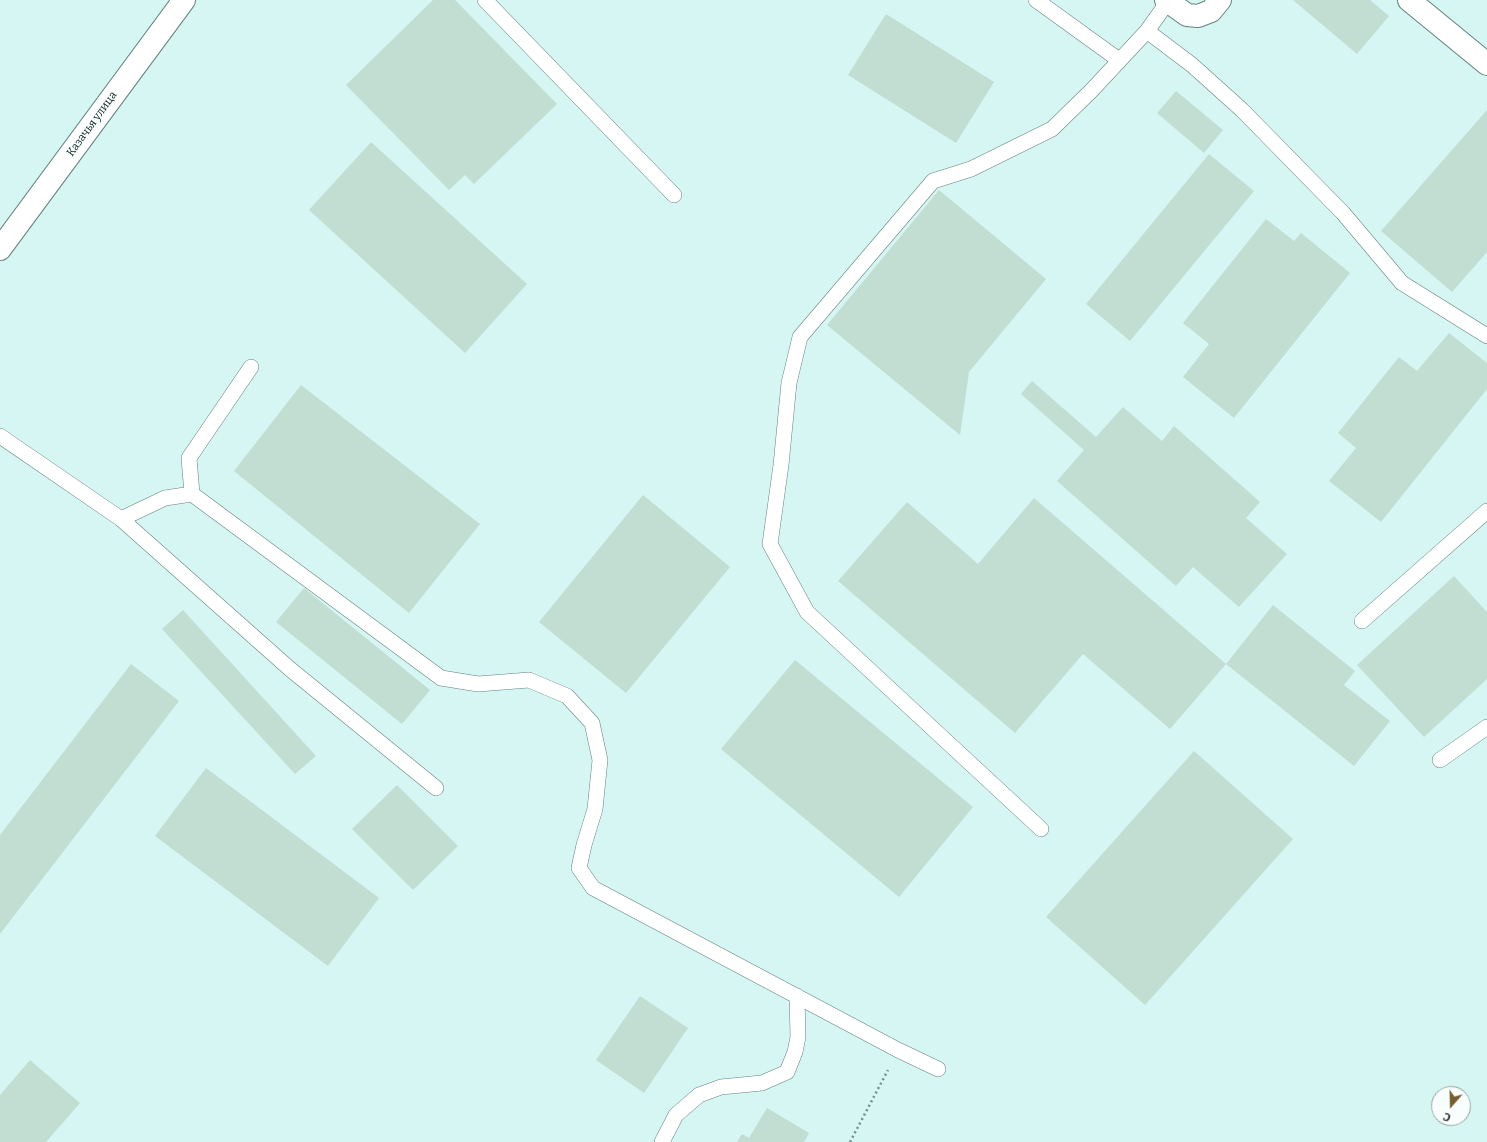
<!DOCTYPE html>
<html>
<head>
<meta charset="utf-8">
<style>
  body { margin:0 }
  #map { position:relative; width:1487px; height:1142px; overflow:hidden; background:#d6f6f3; font-family:Bitter,serif }
  canvas { display:block }
  .north { position:absolute; left:1431px; top:1086px; width:40px; height:40px; box-sizing:border-box; background:#f7fefd; border:1px solid #9ba4a3; border-radius:50%; rotate:200deg; font-size:11px; font-weight:700; line-height:16px; text-align:center; color:#121e1c }
  .north::after { content:''; display:block; margin:auto; width:14px; height:18px; background:#765c2e; clip-path:polygon(50% 0,100% 100%,50% 72%,0 100%) }
</style>
</head>
<body>
<div id="map">
<canvas width="1487" height="1142"></canvas>
<div class="north">С</div>
</div>
<script>
const ctx = document.querySelector('canvas').getContext('2d');
ctx.lineJoin = 'round';
function fillPath(path, color) { ctx.fillStyle = color; ctx.fill(path, 'evenodd'); }
const toPath = rows => new Path2D(rows.map(r => 'M' + r).join(''));
function trace(path, color, width, dash) { ctx.strokeStyle = color; ctx.lineWidth = width; ctx.lineCap = dash ? 'butt' : 'round'; ctx.setLineDash(dash || []); ctx.stroke(path); }
function drawText(font, color, halo, rows, align = 'center') {
  ctx.font = font + ' Bitter,serif'; ctx.lineWidth = 4; ctx.setLineDash([]); ctx.textBaseline = 'middle'; ctx.strokeStyle = halo; ctx.fillStyle = color; for (const [text, x, y, turn = 0] of rows) {
    ctx.save(); ctx.translate(x, y); ctx.rotate((+turn || 0) * Math.PI / 180); ctx.textAlign = isNaN(turn) ? turn : align; if (halo) ctx.strokeText(text, 0, 0); ctx.fillText(text, 0, 0); ctx.restore();
  }
}
const building = toPath([
  [433,0,455,0,557,104,474,184,465,175,449,190,346,85],
  [1293,0,1370,0,1389,16,1357,54],
  [886,14,994,82,956,143,848,75],
  [1176,91,1223,130,1204,153,1157,113],
  [1487,110,1487,252,1452,292,1381,231],
  [371,142,527,284,465,353,309,210],
  [1209,154,1254,191,1130,341,1086,304],
  [939,190,1046,279,969,372,960,435,827,325],
  [1266,219,1294,241,1301,233,1350,273,1234,418,1183,377,1209,344,1183,323],
  [1449,333,1487,363,1487,389,1381,522,1329,481,1356,448,1338,433,1399,357,1417,371],
  [1032,381,1096,437,1123,407,1162,441,1174,426,1260,502,1246,518,1287,554,1239,607,1193,567,1176,586,1057,481,1084,450,1021,394],
  [301,385,480,524,409,613,234,471],
  [643,495,730,567,626,693,539,622],
  [1034,498,1226,664,1170,729,1083,654,1015,733,838,581,907,502,978,564],
  [1454,576,1487,612,1487,679,1424,737,1357,665],
  [304,588,430,690,402,724,276,622],
  [1273,605,1355,671,1344,685,1390,721,1354,766,1226,664],
  [183,610,316,756,295,774,162,629],
  [795,660,973,807,899,897,721,749],
  [131,664,179,701,0,934,0,835],
  [1194,751,1293,839,1145,1005,1046,917],
  [206,768,379,898,328,966,155,836],
  [397,785,458,846,413,890,352,829],
  [640,996,688,1028,644,1093,596,1060],
  [30,1060,80,1103,46,1142,0,1142,0,1095],
  [767,1108,809,1133,804,1142,737,1142,742,1134,749,1138]
]);
const path = toPath([
  [850,1142,888,1070]
]);
const lane = toPath([
  [485,0,674,195],
  [1036,0,1119,60],
  [1147,31,1192,65,1242,110,1343,213,1402,283,1487,336],
  [0,436,121,519,290,669,436,788],
  [192,494,441,678,478,684,529,680,567,696,592,723,600,760,595,809,584,845,579,868,593,888,898,1050,938,1069],
  [121,519,165,498,192,494,189,458,251,367],
  [1362,621,1487,511],
  [1440,760,1487,727],
  [1041,829,807,612,770,544,781,465,789,383,800,337,933,181,971,169,1052,129,1092,90,1147,31,1169,0],
  [662,1142,676,1115,699,1095,721,1087,762,1083,787,1072,795,1052,798,1037,797,996]
]);
const street = toPath([
  [1166,0,1187,15,1198,16,1211,11,1220,0],
  [1409,0,1487,64]
]);
const secondary = toPath([
  [0,249,184,0]
]);
const streetNames = [
  ["Казачья улица",92,124,-54]
];
fillPath(building, '#c2ddd1');
trace(lane, '#64827f', 16);
trace(street, '#64827f', 24);
trace(secondary, '#64827f', 24);
trace(path, '#778d8a', 2.5, [2, 3]);
trace(lane, '#fff', 15);
trace(street, '#fff', 22);
trace(secondary, '#fff', 22);
drawText('11px', '#121e1c', '#f7fefd', streetNames);
</script>
</body>
</html>
